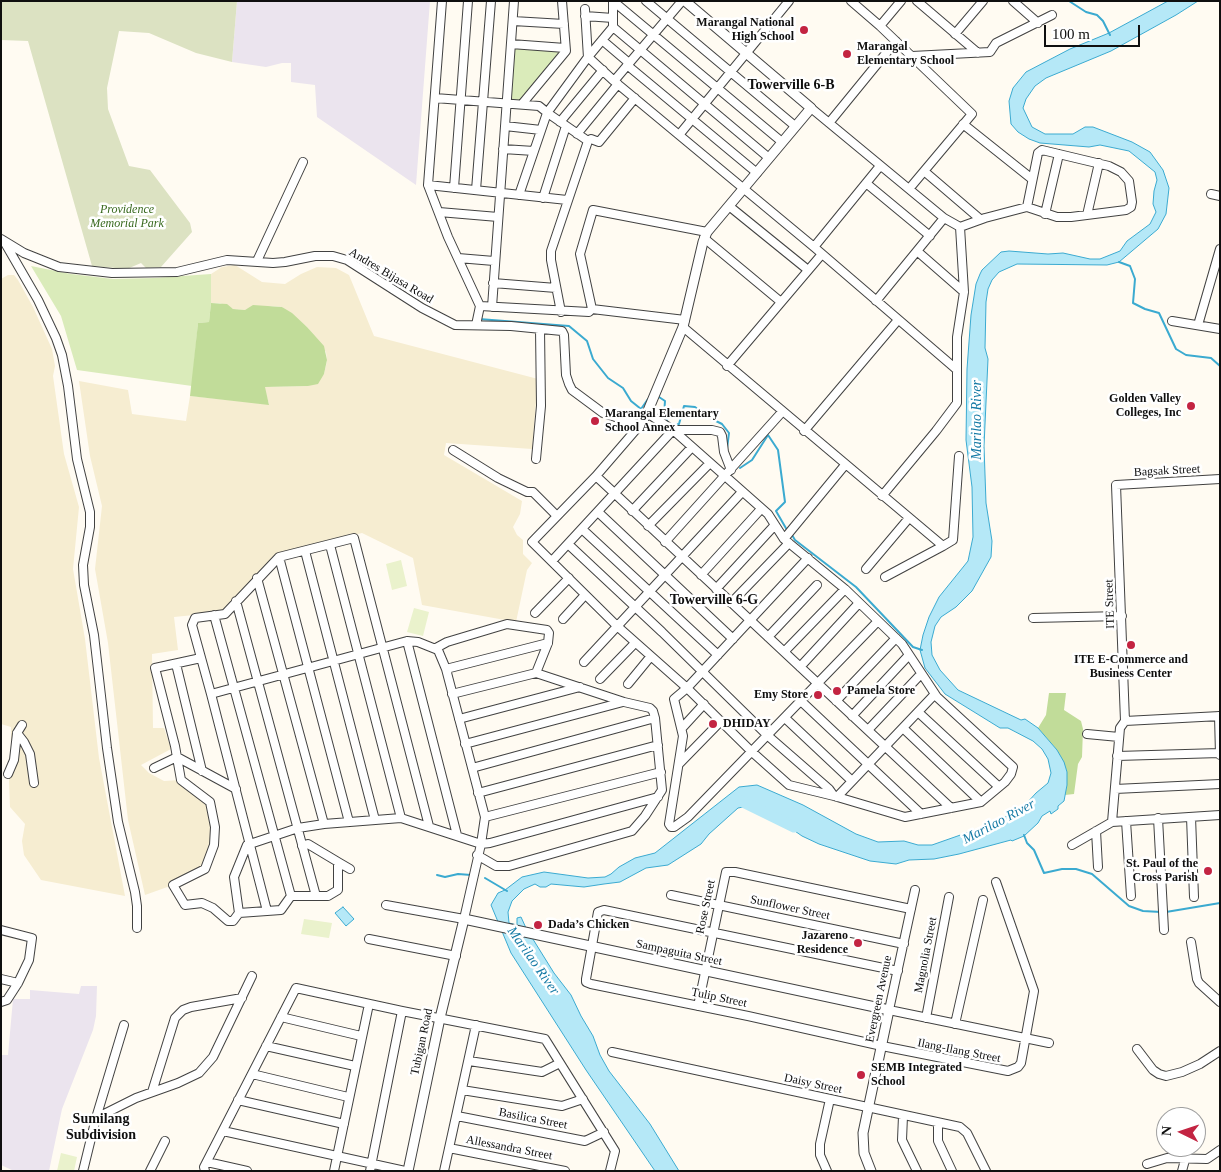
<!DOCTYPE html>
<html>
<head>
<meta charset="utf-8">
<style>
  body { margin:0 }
  #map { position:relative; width:1221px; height:1172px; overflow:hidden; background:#fffbf2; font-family:Georgia,serif }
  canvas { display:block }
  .frame { position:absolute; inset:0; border:2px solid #0f0f0f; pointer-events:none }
  .north { position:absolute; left:1156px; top:1107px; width:50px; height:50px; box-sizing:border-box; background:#fff; border:1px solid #9f9f9f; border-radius:50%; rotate:274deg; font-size:14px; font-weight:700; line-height:20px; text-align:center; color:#0f0f0f }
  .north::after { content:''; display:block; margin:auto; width:18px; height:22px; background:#c32442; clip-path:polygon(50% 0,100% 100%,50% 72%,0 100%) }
  .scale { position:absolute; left:1044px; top:25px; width:96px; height:22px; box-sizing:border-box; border:2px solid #0f0f0f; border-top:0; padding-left:6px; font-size:15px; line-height:18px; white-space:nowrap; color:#0f0f0f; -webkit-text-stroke:4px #fff; paint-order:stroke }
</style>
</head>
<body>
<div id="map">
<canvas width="1221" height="1172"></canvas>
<div class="frame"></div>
<div class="north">N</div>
<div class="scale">100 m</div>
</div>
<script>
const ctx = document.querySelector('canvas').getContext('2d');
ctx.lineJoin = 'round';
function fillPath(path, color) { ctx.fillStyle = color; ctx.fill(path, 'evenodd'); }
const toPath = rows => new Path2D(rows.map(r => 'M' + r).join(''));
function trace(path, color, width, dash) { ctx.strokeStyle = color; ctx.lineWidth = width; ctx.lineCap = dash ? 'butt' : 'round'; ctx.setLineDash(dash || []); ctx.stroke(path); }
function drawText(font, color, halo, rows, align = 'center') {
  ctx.font = font + ' Georgia,serif'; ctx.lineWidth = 5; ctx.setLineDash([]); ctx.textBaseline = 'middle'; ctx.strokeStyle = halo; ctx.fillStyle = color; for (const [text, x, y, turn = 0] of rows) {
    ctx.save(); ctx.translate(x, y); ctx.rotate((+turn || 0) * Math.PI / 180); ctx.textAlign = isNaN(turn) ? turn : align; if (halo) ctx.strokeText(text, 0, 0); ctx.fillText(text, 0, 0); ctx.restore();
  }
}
const industrial = toPath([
  [237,1,430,1,416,185,317,117,315,85,291,82,291,63,282,63,266,67,232,62],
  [81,986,97,986,96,1016,93,1030,62,1109,49,1171,14,1171,1,1165,1,1055,8,1055,13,999,30,999,30,990,79,994]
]);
const farmland = toPath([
  [235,265,262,282,285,284,301,274,317,267,336,268,349,275,374,336,538,379,532,449,446,443,444,455,522,501,520,514,513,527,517,535,523,540,523,554,532,563,527,570,516,622,422,605,413,558,362,533,277,554,259,571,224,612,174,617,178,650,152,654,153,728,164,728,171,749,141,765,149,773,164,781,181,780,210,802,215,827,205,869,173,885,145,895,128,820,108,643,95,569,102,506,90,456,79,381,128,390,132,414,186,421,190,396,269,404,264,387,308,386,324,374,327,361,326,352,307,327,282,307,272,306,245,310,233,309,220,303,211,303,211,274,222,267],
  [8,275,14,275,18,280,33,307,52,349,55,366,53,376,64,454,79,507,73,569,85,639,99,758,125,896,41,880,24,855,22,841,25,824,10,807,9,781,11,768,11,727,1,724,1,279]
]);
const green = toPath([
  [514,46,564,49,520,102,511,101],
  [31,266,71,274,113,279,154,278,211,274,211,303,209,322,198,323,192,386,77,370,61,316]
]);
const forest = toPath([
  [211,303,227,304,233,309,245,310,253,305,282,307,292,313,307,327,324,346,327,360,324,374,318,384,308,386,265,387,269,405,190,396,198,323,209,322],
  [1049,693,1066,693,1064,710,1081,721,1083,729,1082,757,1078,764,1074,794,1065,795,1067,785,1067,772,1057,750,1038,728,1046,715]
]);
const cemetery = toPath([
  [1,1,237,1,232,62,196,53,149,33,119,31,107,88,108,109,129,166,150,170,190,223,192,232,161,267,146,268,141,263,127,269,92,266,28,41,1,40]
]);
const pitch = toPath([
  [401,560,407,586,392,590,386,564],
  [414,608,429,612,423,636,407,632],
  [304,919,332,923,329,938,301,934],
  [61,1153,77,1157,74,1171,57,1171]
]);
const water = toPath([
  [1168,1,1198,1,1176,15,1111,51,1046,78,1035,86,1026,99,1023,108,1032,127,1045,134,1073,134,1085,127,1093,127,1132,142,1150,152,1163,170,1169,188,1166,214,1158,229,1119,262,1107,265,1017,264,999,272,992,280,988,289,986,302,985,348,988,359,984,446,986,503,992,541,991,557,972,591,956,607,941,617,935,626,931,642,932,655,940,670,958,690,1021,720,1025,719,1038,728,1057,750,1064,762,1067,772,1067,785,1064,801,1058,806,1058,809,1051,814,1050,811,1042,816,1038,823,1024,836,1012,841,1011,840,959,854,934,859,909,860,896,864,870,861,819,844,802,836,762,808,748,806,738,808,709,834,701,844,668,865,646,868,620,882,604,884,584,887,551,884,546,887,540,887,535,884,524,889,512,901,508,912,509,923,517,925,517,918,521,917,526,928,554,973,571,995,581,1016,593,1036,600,1055,609,1071,650,1124,679,1171,655,1171,586,1070,511,953,491,905,498,893,505,890,522,877,544,872,588,878,605,877,611,874,619,867,635,858,655,853,739,787,757,785,803,805,856,834,878,842,904,841,918,845,932,845,986,826,1014,813,1025,805,1036,793,1048,783,1051,773,1048,759,1042,749,1033,741,1008,728,1000,728,945,694,925,668,920,650,923,635,929,617,939,597,968,561,973,537,972,487,966,440,967,369,971,315,976,284,980,274,982,270,1001,252,1009,251,1048,254,1063,253,1090,259,1100,259,1120,251,1127,241,1150,224,1156,212,1153,204,1154,191,1157,180,1155,172,1129,151,1100,145,1089,147,1040,143,1029,139,1018,132,1011,124,1009,101,1013,88,1026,72,1070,49,1109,33,1168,1],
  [343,907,354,919,346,926,335,913,343,907]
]);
const stream = toPath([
  [1069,1,1086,12,1097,15,1103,21,1110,35],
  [1119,262,1130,266,1135,279,1133,303,1145,309,1159,313,1176,349,1186,355,1211,358,1220,366],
  [479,319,569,326,587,341,593,359,608,378,623,388,631,401,641,409,648,399],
  [659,397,665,401,664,415,668,423],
  [671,425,679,424,684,406,695,407,710,418,722,424,729,433,727,449],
  [740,468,752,460,768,435,778,450,785,502,776,511,787,530],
  [792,535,795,540,856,587,913,647,922,650],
  [1024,835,1027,843,1034,850,1044,873,1062,869,1076,869,1092,874,1129,906,1143,911,1161,912],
  [437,875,445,877,458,874,471,875],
  [485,878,507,891],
  [1166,912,1220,903]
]);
const river = toPath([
  [741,801,794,827]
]);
const minor = toPath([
  [442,1,428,185,448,237,480,306,589,312,592,309,685,320],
  [613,1,613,27,588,57,614,81,814,247,956,369],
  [613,1,782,142],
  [646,1,795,126],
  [851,1,880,26,972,114,909,189],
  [917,1,978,53],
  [1013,1,1038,23],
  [585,9,588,58],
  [585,16,613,18],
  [513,21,564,24],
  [880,26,901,1],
  [613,27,769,158],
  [955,34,983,1],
  [602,40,629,63],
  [511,44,565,48],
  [912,56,990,52,996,43,1052,15],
  [627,65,757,173],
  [614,81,682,1],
  [435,98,539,106,549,114,588,141,551,251,551,260,561,312],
  [522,104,566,51,562,1],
  [811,108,944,218,960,227],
  [560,122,603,70],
  [829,123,896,41],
  [963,124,1032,179],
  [505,126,541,130],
  [577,134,618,84],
  [679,135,789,1],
  [588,141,591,139,599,142,635,98],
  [503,149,534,151],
  [924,171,980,219],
  [866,183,930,236],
  [428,185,567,200],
  [454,188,468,1],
  [476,190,491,1],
  [1211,194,1220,196],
  [519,195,547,113,588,57],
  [543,198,566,126],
  [729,206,808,270],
  [439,212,498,217],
  [1045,214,1059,154],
  [1087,215,1099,163],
  [960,227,985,218,1027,207,1057,217,1071,217,1126,210,1131,207,1132,202,1129,181,1121,172,1109,166,1042,150,1038,153,1027,207],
  [704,238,781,302],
  [1,239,24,253,59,267,112,273,177,272,227,260,273,263,285,262,315,256,333,256,347,260,422,308,455,325,511,326,562,331,564,335,566,375,569,384,572,390,603,413,640,425,596,476,532,542,617,626,687,688,751,751,789,785,834,796,905,817,981,802,1005,782,1011,774,1013,767,937,697,902,644,845,589,784,539,768,514,673,430,647,413],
  [5,243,38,300,56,338,62,355,68,386,77,459,90,512,90,527,83,565,84,585,94,635,107,748,118,822,135,892,137,906,137,928],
  [814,247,880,166],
  [917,251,964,292],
  [458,258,494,261],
  [257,261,303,162],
  [493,283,556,288],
  [876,301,944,218],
  [492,307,514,1],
  [592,309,580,254,593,210,707,232],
  [1172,321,1220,329],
  [476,325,480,306],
  [1198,325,1220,249],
  [683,327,943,546,953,540,959,456],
  [727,366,822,254],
  [804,431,898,320],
  [453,450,498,478,527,492,533,492,557,516],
  [536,459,541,406,540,329],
  [596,476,951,808],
  [882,496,936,431,957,403,957,337,964,292,960,227],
  [632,511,692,447],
  [598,512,733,639],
  [648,526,710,463],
  [582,529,718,655],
  [784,539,845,465],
  [665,542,782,412],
  [568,544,662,632,767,735,829,789,834,796],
  [330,545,401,818],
  [305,551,375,820],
  [279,557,349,822],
  [808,558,687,688,674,699,683,736,669,824,671,827,674,827,688,817,878,621],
  [552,561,673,430,712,430,720,432,722,436,724,452,731,470],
  [866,569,909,518],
  [701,575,761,509],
  [885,577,943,546],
  [257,578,324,824],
  [716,589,774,526],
  [236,601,316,896],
  [731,603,789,543],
  [535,613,569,578],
  [214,615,291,896],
  [1033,618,1122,616],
  [563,619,585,595],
  [768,637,817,585],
  [407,641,457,835],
  [436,648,447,642,507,624,547,630,549,633,548,643,536,673,624,702,650,708,653,711,655,718,662,790,645,816,632,831,509,866,496,866,477,855],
  [784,652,845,589],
  [201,658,155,668,175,746,181,780,210,802,215,827,214,845,205,869,173,885,185,905,202,903,213,908,228,921,233,921,239,913],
  [584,662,742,492],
  [176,664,202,771],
  [800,667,859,603],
  [446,669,548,643],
  [600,679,635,643],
  [628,684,651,656],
  [211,694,407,641,418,642,438,650,446,669,485,817,481,844,464,919,386,905],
  [452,694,536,673],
  [801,701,921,814],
  [836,701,896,638],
  [918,712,998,786],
  [852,716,909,655],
  [1219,716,1220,755],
  [785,718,852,781],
  [459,719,580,687],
  [1125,721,1116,485,1220,479],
  [1125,721,1220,716],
  [682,728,704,704],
  [903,728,981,802],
  [868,730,921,674],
  [17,733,24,742,30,754,34,783],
  [1087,734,1119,737],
  [465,744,623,702],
  [1117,756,1220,753],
  [177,757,236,789],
  [679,764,721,721],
  [154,768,177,757],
  [472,768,655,718],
  [8,774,14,760,17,733,22,725],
  [1115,789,1220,784],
  [478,793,658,745],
  [837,797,935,694],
  [485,817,661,772],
  [1191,817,1194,897],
  [1158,818,1164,930],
  [1126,821,1131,896],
  [1112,822,1120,728,1125,721],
  [1096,831,1098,867],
  [1072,845,1112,822,1220,815],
  [302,846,308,844,338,862,338,890,328,896,291,896,281,910,239,913,234,877,247,845,298,828,324,824,401,818,481,844,490,843,658,797],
  [338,862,350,869],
  [915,890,889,1010,1049,1043],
  [671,895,904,944],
  [267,911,211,694,192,625,195,618,225,614,279,557,354,538,429,826],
  [1,930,32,938,29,960,18,983,7,1000,1,1002],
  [369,939,456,956],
  [1191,942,1197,979,1199,983,1220,1002],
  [898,971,604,910,598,912,586,979,586,982,591,984,748,1016,882,1046,1008,1071,1018,1067,1021,1063,1034,991,996,882],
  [1,979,18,983],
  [698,1006,726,872,735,872,911,909],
  [281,1017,361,1036],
  [926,1018,949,897],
  [955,1024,983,900],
  [266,1046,355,1066],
  [1137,1049,1153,1070,1159,1074,1166,1076,1182,1072,1200,1064,1220,1051],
  [612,1052,960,1127,967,1133,986,1171],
  [469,1061,542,1072,560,1063],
  [252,1074,348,1097],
  [462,1090,562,1106,583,1099],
  [152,1092,175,1018,183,1010,191,1007,242,998],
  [238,1100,344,1124],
  [457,1116,585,1141,604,1132],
  [903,1116,902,1140,917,1171],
  [96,1118,136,1098,178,1083,199,1073,213,1057,252,976],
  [938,1123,938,1141,952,1171],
  [223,1131,405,1171],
  [449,1148,565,1171],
  [207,1162,247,1171],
  [1147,1164,1167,1158,1207,1159,1220,1150],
  [83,1171,96,1118,124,1025],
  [150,1171,165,1141],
  [205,1171,204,1167,296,988,402,1011,545,1039,615,1151,610,1171],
  [334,1171,369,1004],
  [370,1171,402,1011],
  [444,1171,476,1025],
  [827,1171,820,1155,820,1144,830,1099],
  [1182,1171,1185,1160]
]);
const tertiary = toPath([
  [640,425,647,413,683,327,703,242,707,232,811,108,685,1],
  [408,1171,440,1018,464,919,889,1010,863,1133,864,1153,871,1171]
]);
const markers = [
  [804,30,5,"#c32442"],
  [847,54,5,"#c32442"],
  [1191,406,5,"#c32442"],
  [595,421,5,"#c32442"],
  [1131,645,5,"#c32442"],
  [837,691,5,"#c32442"],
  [818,695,5,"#c32442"],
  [713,724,5,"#c32442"],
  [1208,871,5,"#c32442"],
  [538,925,5,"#c32442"],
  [858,943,5,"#c32442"],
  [861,1075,5,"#c32442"]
];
const poiNames = [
  ["Marangal National",794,23,"right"],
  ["High School",794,37,"right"],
  ["Marangal",857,47],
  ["Elementary School",857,61],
  ["Golden Valley",1181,399,"right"],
  ["Colleges, Inc",1181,413,"right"],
  ["Marangal Elementary",605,414],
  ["School Annex",605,428],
  ["ITE E-Commerce and",1131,660,"center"],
  ["Business Center",1131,674,"center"],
  ["Pamela Store",847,691],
  ["Emy Store",808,695,"right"],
  ["DHIDAY",723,724],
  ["St. Paul of the",1198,864,"right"],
  ["Cross Parish",1198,878,"right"],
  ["Dada’s Chicken",548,925],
  ["Jazareno",848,936,"right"],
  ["Residence",848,950,"right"],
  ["SEMB Integrated",871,1068],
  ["School",871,1082]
];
const parkNames = [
  ["Providence",127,210],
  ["Memorial Park",127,224]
];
const streetNames = [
  ["Andres Bijasa Road",391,276,31],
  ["Bagsak Street",1167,471,-3],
  ["ITE Street",1110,604,-92],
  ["Rose Street",706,907,-78],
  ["Sunflower Street",790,908,12],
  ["Sampaguita Street",679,953,12],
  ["Magnolia Street",926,955,-79],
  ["Tulip Street",719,998,12],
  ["Evergreen Avenue",879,999,-78],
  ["Tubigan Road",422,1042,-78],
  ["Ilang-Ilang Street",959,1051,11],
  ["Daisy Street",813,1084,12],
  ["Basilica Street",533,1119,11],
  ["Allessandra Street",509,1148,11]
];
const neighbourhoodNames = [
  ["Towerville 6-B",791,85],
  ["Towerville 6-G",714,600],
  ["Sumilang",101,1119],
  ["Subdivision",101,1135]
];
const waterNames = [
  ["Marilao River",977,420,-90],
  ["Marilao River",999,822,-28],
  ["Marilao River",533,961,55]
];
fillPath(industrial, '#ebe4ee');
fillPath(farmland, '#f6edd1');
fillPath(green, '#daebba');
fillPath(forest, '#c1dc99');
fillPath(cemetery, '#dce2c2');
fillPath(pitch, '#eaf2cc');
fillPath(water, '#b5e8f7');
trace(water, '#3baad0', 1);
trace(stream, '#3baad0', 2);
trace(river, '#b5e8f7', 11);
trace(minor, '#424242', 10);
trace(tertiary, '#424242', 11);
trace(minor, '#fff', 8);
trace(tertiary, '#fff', 9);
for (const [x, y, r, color] of markers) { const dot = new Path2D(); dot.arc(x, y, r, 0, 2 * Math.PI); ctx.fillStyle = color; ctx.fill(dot); trace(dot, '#fff', 2); }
drawText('bold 12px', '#0f0f0f', '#fff', poiNames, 'left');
drawText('italic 12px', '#38691e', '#fff', parkNames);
drawText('12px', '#0f0f0f', '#fff', streetNames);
drawText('bold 14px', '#0f0f0f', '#fff', neighbourhoodNames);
drawText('italic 14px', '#157aa5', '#fff', waterNames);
</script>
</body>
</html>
